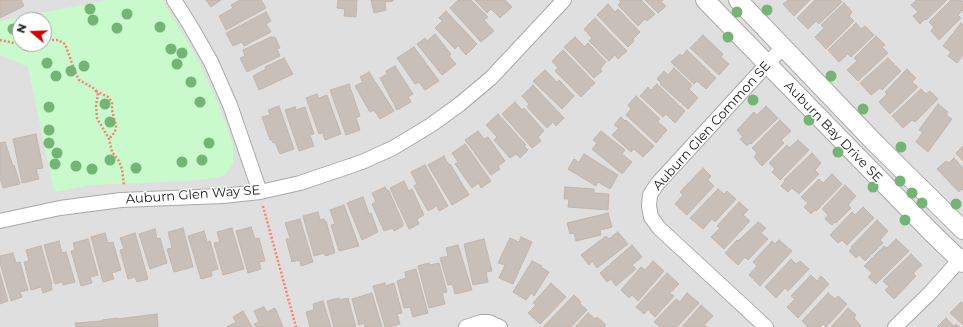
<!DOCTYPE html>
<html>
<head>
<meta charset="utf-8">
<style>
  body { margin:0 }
  #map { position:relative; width:963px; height:327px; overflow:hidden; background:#f2efe9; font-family:Montserrat,sans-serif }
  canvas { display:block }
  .north { position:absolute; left:12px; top:12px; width:40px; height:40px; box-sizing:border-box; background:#fff; border:1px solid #a7a7a7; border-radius:50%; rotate:289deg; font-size:11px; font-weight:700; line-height:16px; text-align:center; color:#222 }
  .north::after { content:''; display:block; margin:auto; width:14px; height:18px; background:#d40000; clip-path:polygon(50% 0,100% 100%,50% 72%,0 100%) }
</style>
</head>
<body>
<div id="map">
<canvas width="963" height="327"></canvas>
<div class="north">N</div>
</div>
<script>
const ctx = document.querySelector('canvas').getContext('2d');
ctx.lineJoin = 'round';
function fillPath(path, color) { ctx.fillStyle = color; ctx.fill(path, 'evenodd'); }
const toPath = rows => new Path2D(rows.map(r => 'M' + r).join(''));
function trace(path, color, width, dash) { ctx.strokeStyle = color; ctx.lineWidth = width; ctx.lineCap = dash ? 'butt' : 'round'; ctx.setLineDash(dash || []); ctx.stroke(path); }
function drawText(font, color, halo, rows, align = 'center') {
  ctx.font = font + ' Montserrat,sans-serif'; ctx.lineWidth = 3; ctx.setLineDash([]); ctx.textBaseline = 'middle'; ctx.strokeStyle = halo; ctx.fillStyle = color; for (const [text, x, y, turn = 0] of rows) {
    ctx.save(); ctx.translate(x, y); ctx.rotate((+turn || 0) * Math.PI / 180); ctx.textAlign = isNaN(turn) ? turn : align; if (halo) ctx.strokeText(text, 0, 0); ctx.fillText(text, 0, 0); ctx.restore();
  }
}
const residential = toPath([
  [0,0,963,0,963,327,0,327],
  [20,20,44,20,44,44,20,44]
]);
const park = toPath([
  [108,0,162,0,194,52,216,99,233,144,233,164,225,175,215,178,186,181,91,185,54,192,28,67,0,55,0,21],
  [20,20,44,20,44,44,20,44]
]);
const building = toPath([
  [0,0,21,0,24,6,0,18,0,0],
  [206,0,221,0,211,7,206,0],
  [240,0,261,0,266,8,226,30,219,16,233,8,231,5,240,0],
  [338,0,357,0,356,17,344,16,345,9,337,8,338,0],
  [371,0,393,0,393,1,385,2,386,10,374,13,371,0],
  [458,0,471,0,488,17,484,20,494,31,481,42,450,8,458,0],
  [475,0,505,0,512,7,500,18,491,9,487,13,475,0],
  [619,0,641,0,655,14,647,21,645,19,638,26,618,5,621,2,619,0],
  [645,0,663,0,661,2,666,6,658,13,645,0],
  [788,0,810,0,794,16,783,4,788,0],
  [815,0,840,0,842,2,819,24,816,21,808,29,797,18,815,0],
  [916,0,947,0,926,20,925,19,920,24,913,16,918,12,911,5,916,0],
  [951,0,961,0,963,2,963,10,958,15,961,18,939,40,931,31,934,27,929,22,951,0],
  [844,3,852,12,849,16,854,21,826,49,815,37,824,28,821,25,844,3],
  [608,4,615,12,618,9,640,32,633,39,634,41,628,47,597,15,608,4],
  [446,11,477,44,466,55,458,46,455,49,435,28,442,21,439,18,446,11],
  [266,12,271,21,266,24,271,32,244,46,242,42,233,46,226,33,266,12],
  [595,18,627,51,618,59,615,55,609,61,589,41,592,38,584,29,595,18],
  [856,23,861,29,865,26,874,35,851,57,848,54,839,62,828,50,856,23],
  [961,23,963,25,963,55,957,63,948,56,951,52,943,46,961,23],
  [435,34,451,54,449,56,456,64,442,75,417,44,425,38,427,41,435,34],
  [703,35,723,54,721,57,729,64,719,75,690,48,703,35],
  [876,36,885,45,882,47,888,53,858,81,847,70,857,61,854,58,876,36],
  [271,37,275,37,280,48,277,49,280,56,247,72,240,58,245,56,243,50,271,37],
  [575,37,585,47,588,43,606,62,600,69,602,71,594,78,564,47,575,37],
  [414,47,439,81,425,90,419,82,415,84,397,58,414,47],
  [563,50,595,83,581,97,555,71,558,68,552,61,563,50],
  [687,50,716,78,706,89,697,81,694,84,671,62,680,54,682,56,687,50],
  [284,58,293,74,259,90,253,76,266,69,265,67,284,58],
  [888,58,901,71,882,90,880,88,871,95,860,83,888,58],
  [395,66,413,94,408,97,411,102,397,110,380,78,387,74,386,71,395,66],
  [674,68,692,85,689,89,698,98,688,109,660,84,661,83,657,79,664,71,668,75,674,68],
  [907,69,916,78,912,82,918,87,890,114,879,102,887,94,885,92,907,69],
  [545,70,557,82,559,80,574,96,562,109,533,81,545,70],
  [369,72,394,111,380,119,374,110,370,112,355,86,363,82,360,77,369,72],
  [349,84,360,116,356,118,360,130,346,135,330,90,349,84],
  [657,84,685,111,675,123,666,114,663,117,640,96,648,87,651,90,657,84],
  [533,85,564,118,556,126,553,122,547,128,527,107,529,104,522,96,533,85],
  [921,89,926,94,930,91,938,99,915,122,912,120,903,128,892,116,921,89],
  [317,94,319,98,327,95,341,134,325,140,323,133,319,134,306,98,317,94],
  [636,96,660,119,657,121,667,130,656,143,626,115,631,109,628,105,636,96],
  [515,102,522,110,524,108,544,131,538,137,541,141,532,148,502,114,515,102],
  [938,104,948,112,946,115,952,119,928,152,916,142,923,132,919,130,938,104],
  [279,106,294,149,280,154,275,142,273,143,271,139,270,140,262,117,270,115,268,110,279,106],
  [766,106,778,118,751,144,750,143,747,146,740,139,743,137,737,130,754,112,757,115,766,106],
  [295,107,296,110,305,107,314,134,310,135,314,146,299,151,285,110,295,107],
  [498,114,526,145,524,146,528,150,520,158,516,154,510,158,494,140,497,137,486,125,498,114],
  [621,117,625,121,626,120,654,146,643,157,634,149,631,152,612,135,619,128,614,125,621,117],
  [780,120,791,131,781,140,784,143,762,166,754,157,757,153,752,148,780,120],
  [478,131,484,139,488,137,505,161,498,166,500,169,491,175,465,140,478,131],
  [601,131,625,150,622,154,632,162,622,174,592,149,597,143,593,140,601,131],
  [36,134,43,168,36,169,39,179,22,183,13,139,36,134],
  [798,140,809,150,780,180,772,172,775,169,769,163,787,145,789,148,798,140],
  [5,142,13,166,14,165,20,184,3,188,0,178,0,143,5,142],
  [465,144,491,181,481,188,479,183,472,188,455,164,458,162,452,153,465,144],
  [963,146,963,161,956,153,963,146],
  [812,153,821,163,815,170,819,174,799,194,792,188,788,192,781,186,785,181,784,180,812,153],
  [584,154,618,175,610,189,598,182,596,186,568,169,574,159,579,162,584,154],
  [444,156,449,165,450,164,469,195,452,205,428,165,444,156],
  [954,158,963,168,963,190,962,189,959,192,937,169,946,161,949,163,954,158],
  [425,165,448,206,439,211,437,206,428,211,414,186,417,184,411,172,425,165],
  [703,168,711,176,708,180,714,186,687,215,675,204,683,195,680,192,703,168],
  [832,174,842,184,816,211,815,210,811,214,804,207,808,203,801,197,819,179,823,183,832,174],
  [404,181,409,191,412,189,424,215,417,219,419,224,409,229,390,188,404,181],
  [845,185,856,196,848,205,851,208,836,223,835,222,832,225,825,219,828,215,822,209,845,185],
  [385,187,388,191,389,191,403,223,403,226,394,231,393,228,384,231,372,204,376,202,372,193,385,187],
  [565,187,594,189,594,193,609,194,608,210,568,207,569,199,564,199,565,187],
  [718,189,724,194,727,191,736,199,715,222,712,219,703,229,690,218,718,189],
  [363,197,369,214,371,213,378,232,362,240,347,203,363,197],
  [739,202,748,210,743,215,750,221,724,249,711,237,720,228,717,226,739,202],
  [344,205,359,246,339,251,331,225,335,224,330,210,344,205],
  [863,207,874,218,847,245,842,240,838,243,830,235,852,212,855,215,863,207],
  [318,212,320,220,324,219,325,222,326,221,335,253,325,256,324,253,314,256,303,216,318,212],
  [608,213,612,227,600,230,601,235,576,241,574,233,570,234,567,223,608,213],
  [300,219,313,262,301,266,300,260,292,262,286,239,290,238,285,223,300,219],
  [877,220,888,231,880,240,883,243,865,261,859,255,856,258,849,251,852,248,851,247,877,220],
  [758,222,766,228,761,233,768,239,748,260,745,257,738,265,725,253,737,240,738,241,758,222],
  [251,227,255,239,259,238,265,261,259,262,261,269,248,273,236,231,251,227],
  [183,228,193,267,174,272,167,249,172,248,168,232,183,228],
  [232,228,244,269,223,275,214,243,220,242,217,232,232,228],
  [155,229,157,239,160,238,167,263,150,269,139,234,155,229],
  [204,231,207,242,210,241,218,269,211,271,212,276,201,279,188,236,204,231],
  [618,232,628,244,597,268,592,261,589,265,581,255,606,236,609,239,618,232],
  [105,233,108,243,113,242,121,270,112,273,114,279,103,282,91,237,105,233],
  [135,233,148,279,137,282,135,277,128,279,120,250,124,249,120,238,135,233],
  [521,237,532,242,513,284,499,278,505,265,498,263,510,238,519,242,521,237],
  [88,239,98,275,90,277,92,283,81,286,71,251,75,250,73,243,88,239],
  [484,239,492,271,486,272,488,282,473,285,464,244,484,239],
  [896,239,909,251,876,284,868,277,872,273,864,266,884,246,887,248,896,239],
  [779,240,792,251,760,286,749,275,757,266,753,262,772,241,775,244,779,240],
  [59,241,62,253,66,252,75,282,63,285,62,282,55,284,44,245,59,241],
  [458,245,472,290,455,294,452,284,448,285,440,258,448,256,446,248,458,245],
  [632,245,642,257,632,265,636,269,616,286,611,279,607,282,600,273,632,245],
  [41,246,52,284,51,284,52,290,43,293,41,287,31,290,24,262,29,261,26,250,41,246],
  [13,253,16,263,20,262,28,290,20,292,22,297,11,301,0,263,0,256,13,253],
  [911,254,922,265,913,273,916,276,894,299,885,290,889,287,883,281,911,254],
  [791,259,796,264,800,261,809,269,788,291,785,288,776,298,765,287,791,259],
  [532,261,542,266,541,267,549,272,534,296,531,293,526,300,513,292,532,261],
  [653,261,664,271,638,301,632,295,629,298,621,290,641,267,645,270,653,261],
  [429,263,430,265,439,263,447,292,442,293,445,304,429,308,418,266,429,263],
  [416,269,428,313,413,317,410,307,404,308,397,281,406,278,405,272,416,269],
  [0,273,8,301,0,304,0,273],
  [667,273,679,284,670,293,674,296,655,317,648,310,644,314,636,307,667,273],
  [811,275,817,281,821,276,829,284,798,318,787,307,795,299,791,296,811,275],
  [385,283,385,286,394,283,402,313,397,314,400,324,390,327,385,327,373,286,385,283],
  [551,283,566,297,540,324,528,313,536,305,533,303,551,283],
  [372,293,382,327,365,327,364,323,359,325,352,299,372,293],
  [687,293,699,303,677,327,660,327,654,322,676,299,680,302,687,293],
  [828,293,835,299,838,296,847,304,826,327,823,324,820,327,808,327,802,321,828,293],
  [574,295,581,302,579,303,587,310,571,327,543,327,574,295],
  [339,298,339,300,348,298,356,327,334,327,327,301,339,298],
  [323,301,331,327,310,327,306,312,314,310,313,304,323,301],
  [961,302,963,304,963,325,950,313,961,302],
  [701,305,713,316,704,325,707,327,682,327,701,305],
  [264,307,267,312,275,308,276,311,276,310,283,327,256,327,254,324,259,322,254,311,264,307],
  [848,308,856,315,854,318,861,326,860,327,831,327,848,308],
  [243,311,252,327,227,327,236,322,233,317,243,311],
  [588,313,595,319,597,317,606,325,604,327,575,327,588,313],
  [157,314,158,327,76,327,75,323,102,321,102,320,117,318,117,319,157,314],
  [946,318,954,326,956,324,960,327,937,327,946,318]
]);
const path = toPath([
  [0,40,14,43,20,42],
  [44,40,58,40,65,44,76,74,79,80,95,89,98,95,96,105,97,118,109,139,112,152,119,161,122,169,124,186],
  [96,91,108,97,112,102,112,110,116,126,115,132,109,139],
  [263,206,296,327]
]);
const minor = toPath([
  [174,0,190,25,211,62,230,105,260,192],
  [0,221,60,208,121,200,223,196,260,192,300,183,362,162,393,148,431,125,460,104,491,78,564,0],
  [466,327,481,322,489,322,500,327],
  [766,327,659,228,651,217,649,206,650,195,657,184,783,47],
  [895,327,930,293,963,256]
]);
const tertiary = toPath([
  [705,0,932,233,963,263],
  [738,0,876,144,963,230]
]);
const trees = [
  [90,9],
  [767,10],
  [737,12],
  [127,14],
  [93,20],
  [160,27],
  [117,28],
  [13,29],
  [728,37],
  [171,49],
  [182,53],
  [47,63],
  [177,64],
  [84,66],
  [71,71],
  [56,76],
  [831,76],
  [191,82],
  [753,100],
  [200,102],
  [105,104],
  [49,107],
  [863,109],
  [809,120],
  [110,122],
  [49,130],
  [49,143],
  [209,143],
  [901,147],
  [838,152],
  [57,153],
  [110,160],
  [202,160],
  [182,162],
  [55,164],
  [76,166],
  [136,168],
  [92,169],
  [900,181],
  [873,187],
  [912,193],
  [922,203],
  [956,204],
  [905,220]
];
const streetNames = [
  ["Auburn Glen Common SE",712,126,-48],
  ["Auburn Bay Drive SE",833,132,46],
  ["Auburn Glen Way SE",193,195,-4]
];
fillPath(residential, '#e0dfdf');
fillPath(park, '#c8facc');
fillPath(building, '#c7bfb8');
trace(building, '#c4b6ab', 1);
trace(minor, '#a9a9a9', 16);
trace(tertiary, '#a9a9a9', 20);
trace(path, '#fa8072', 2.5, [2, 2]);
trace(minor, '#fff', 14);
trace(tertiary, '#fff', 18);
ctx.fillStyle = '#74b475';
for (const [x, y] of trees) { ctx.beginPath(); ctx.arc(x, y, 5.5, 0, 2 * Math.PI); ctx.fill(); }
drawText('13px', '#222', '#fff', streetNames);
</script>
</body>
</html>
